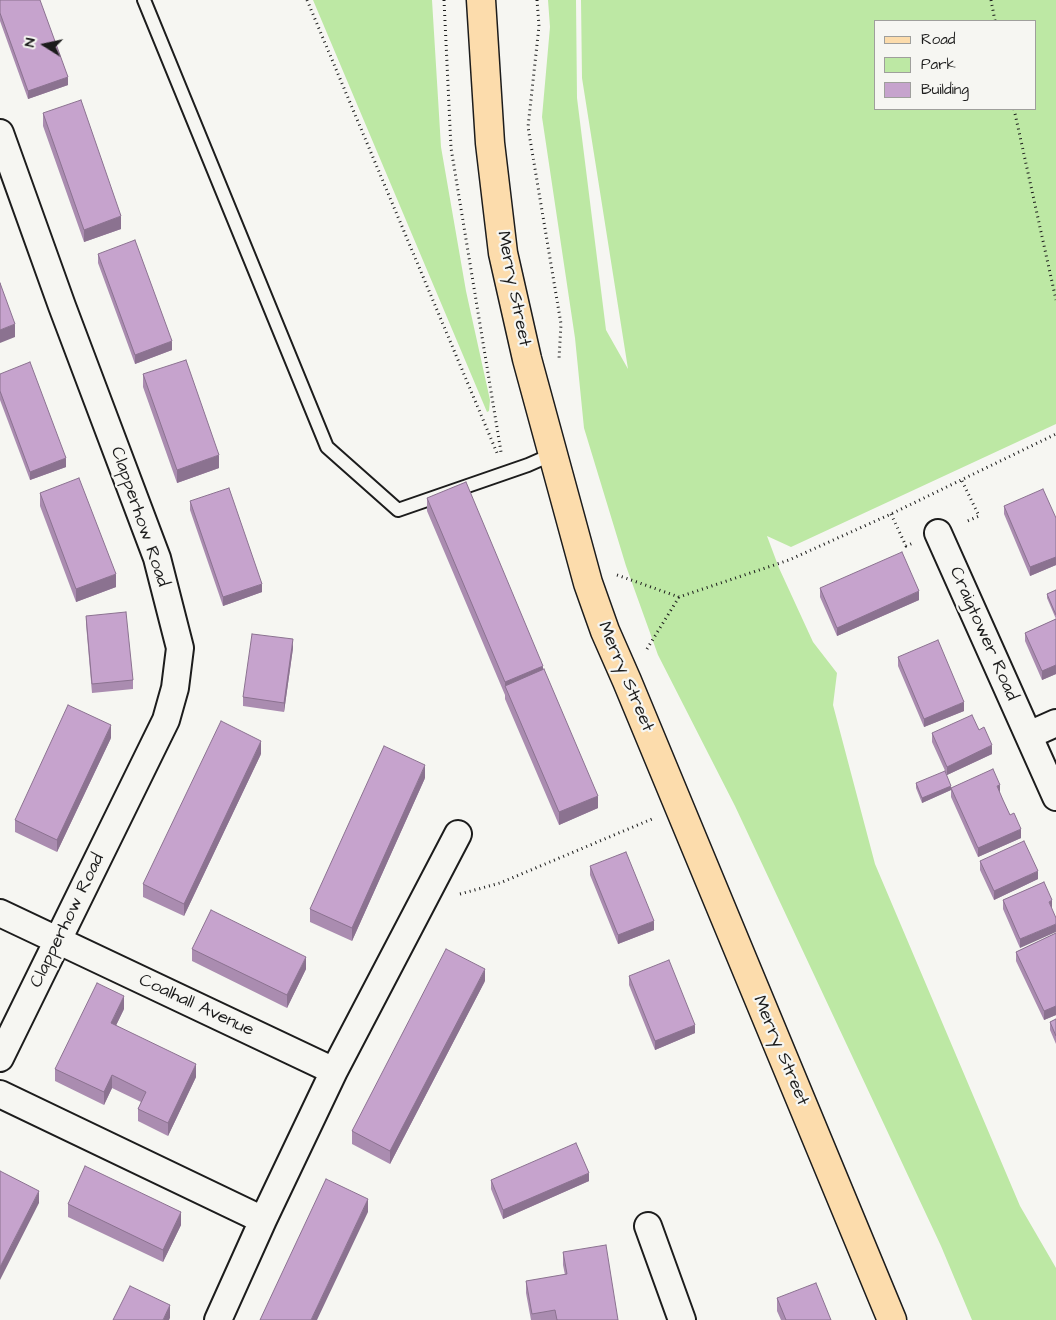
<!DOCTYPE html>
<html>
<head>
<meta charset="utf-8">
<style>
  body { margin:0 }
  #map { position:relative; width:1056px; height:1320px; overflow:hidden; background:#f6f6f2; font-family:"Architects Daughter",sans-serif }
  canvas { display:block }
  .legend { position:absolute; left:874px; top:20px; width:162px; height:90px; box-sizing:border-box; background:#f6f6f2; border:1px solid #9f9f9c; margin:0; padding:6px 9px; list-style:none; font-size:15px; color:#1c1c1c }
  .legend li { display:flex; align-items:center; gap:10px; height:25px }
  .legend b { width:25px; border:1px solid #9f9f9c }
  .north { position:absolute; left:20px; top:20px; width:50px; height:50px; -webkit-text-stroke:4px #f6f6f2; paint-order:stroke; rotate:280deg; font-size:14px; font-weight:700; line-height:20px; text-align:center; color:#1c1c1c }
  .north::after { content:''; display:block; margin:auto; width:18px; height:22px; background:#1c1c1c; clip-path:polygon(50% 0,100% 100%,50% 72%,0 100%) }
</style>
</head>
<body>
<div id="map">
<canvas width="1056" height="1320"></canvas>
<ul class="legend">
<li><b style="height:6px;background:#fcdcac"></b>Road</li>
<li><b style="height:14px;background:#bde8a4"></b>Park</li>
<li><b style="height:14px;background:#c6a3cd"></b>Building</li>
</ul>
<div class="north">N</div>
</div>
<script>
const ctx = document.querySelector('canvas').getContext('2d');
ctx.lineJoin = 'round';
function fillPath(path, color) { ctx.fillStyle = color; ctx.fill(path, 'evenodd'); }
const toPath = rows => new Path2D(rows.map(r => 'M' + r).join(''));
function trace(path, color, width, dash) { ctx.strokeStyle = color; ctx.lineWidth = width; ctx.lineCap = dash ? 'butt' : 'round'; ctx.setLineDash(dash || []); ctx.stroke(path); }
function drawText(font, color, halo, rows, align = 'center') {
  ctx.font = font + ' "Architects Daughter",sans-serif'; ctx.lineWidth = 4.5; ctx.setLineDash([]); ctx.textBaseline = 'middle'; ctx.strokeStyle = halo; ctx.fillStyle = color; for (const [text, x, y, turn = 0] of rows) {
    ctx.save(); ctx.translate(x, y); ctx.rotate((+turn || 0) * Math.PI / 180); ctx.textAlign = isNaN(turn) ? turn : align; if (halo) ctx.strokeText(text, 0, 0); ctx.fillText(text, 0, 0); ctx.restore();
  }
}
const green = toPath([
  [313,0,432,0,441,147,466,291,490,400,489,411,487,412],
  [548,0,576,0,577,98,606,330,628,369,582,78,581,0,1056,0,1056,424,791,547,767,536,779,568,813,642,837,673,833,705,875,864,1020,1206,1056,1268,1056,1320,972,1320,941,1246,735,806,658,655,626,566,584,428,575,338,542,117,550,27],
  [875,21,1035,21,1035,109,875,109]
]);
const path = toPath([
  [307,0,497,453],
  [444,0,451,148,501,452],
  [537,0,539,26,528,127,561,324,559,359],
  [991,0,995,21],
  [1014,109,1056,300],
  [962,481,979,516,965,522],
  [891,514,906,546,913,543],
  [617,575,679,597,789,560,891,514,1056,434],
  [647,649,679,597],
  [460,894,500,883,652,819]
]);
const lane = toPath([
  [144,0,327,447,398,510,528,465,553,454]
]);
const street = toPath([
  [0,133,62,306,157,558,180,648,175,688,166,720,0,1058],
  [938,533,1056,797],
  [1029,735,1056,723],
  [0,913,334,1071],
  [0,1094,263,1220],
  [648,1226,682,1320],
  [218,1320,263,1220,334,1071,458,834]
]);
const primary = toPath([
  [481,0,490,143,503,253,527,359,588,583,605,631,627,681,892,1320]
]);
const wall = toPath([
  [0,0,68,85,28,99,0,21],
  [43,113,121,229,84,242,43,126],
  [98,254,172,350,135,364,98,263],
  [0,374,66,467,30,480,0,400],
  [143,374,219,468,177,483,143,387],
  [40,493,116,587,76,602,40,506],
  [427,498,543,670,598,808,559,825,505,699,505,695,427,511],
  [190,501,262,592,223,606,190,510],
  [1004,506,1056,518,1056,565,1030,576,1004,514],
  [820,588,919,600,837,636,820,597],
  [1056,590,1056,674,1042,680,1025,641,1025,633,1056,619,1047,598,1047,594],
  [86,616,133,680,133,689,92,693,86,624],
  [293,648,284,712,243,706,243,697],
  [898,657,964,711,924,727,898,666],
  [979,730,992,754,947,775,932,742,932,733],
  [111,738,57,852,15,832,15,820],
  [261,754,184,916,143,897,143,884],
  [425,778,352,941,310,922,310,909],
  [916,783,1000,794,1021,838,978,857,951,797,951,790,922,803,916,788],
  [980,861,1038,879,994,900,980,870],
  [590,866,654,930,618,944,590,875],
  [1044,882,1020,948,1003,909,1003,900],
  [1056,933,1056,1015,1044,1020,1016,961,1016,952],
  [192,949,306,969,287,1008,192,961],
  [629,976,695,1033,655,1050,629,985],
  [485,981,390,1164,352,1144,352,1131],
  [124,1009,116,1025,196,1077,168,1136,138,1121,138,1109,141,1102,112,1088,104,1105,55,1081,55,1069],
  [1056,1019,1056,1044,1050,1030,1050,1022],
  [491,1180,589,1181,503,1219,491,1189],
  [68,1204,181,1225,163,1262,68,1217],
  [563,1252,618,1320,531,1320,526,1293,526,1281,565,1275,563,1265],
  [777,1298,831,1320,781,1320,777,1311]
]);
const shadedWall = toPath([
  [68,77,68,85,28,99,28,91],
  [121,216,121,229,84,242,84,230],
  [15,324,15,337,0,343,0,330],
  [172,341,172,350,135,364,135,355],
  [219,455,219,468,177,483,177,470],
  [66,458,66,467,30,480,30,472],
  [1056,557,1056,565,1030,576,1030,567],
  [116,574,116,587,76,602,76,589],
  [262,584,262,592,223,606,223,597],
  [919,591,919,600,837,636,837,628],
  [293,639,293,648,284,712,284,703],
  [1056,665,1056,674,1042,680,1042,671],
  [543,666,543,679,505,686,505,682],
  [964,702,964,711,924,727,924,719],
  [111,725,111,738,57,852,57,840],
  [261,741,261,754,184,916,184,904],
  [992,745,992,754,947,775,947,767],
  [425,765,425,778,352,941,352,928],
  [1000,785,1000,794,997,786],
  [951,786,951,790,922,803,922,798],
  [598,796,598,808,559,825,559,812],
  [1021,829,1021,838,978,857,978,848],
  [1038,871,1038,879,994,900,994,891],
  [1052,900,1052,909,1049,902],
  [654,921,654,930,618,944,618,935],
  [1056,924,1056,932,1020,948,1020,939],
  [306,957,306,969,287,1008,287,995],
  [485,969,485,981,390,1164,390,1151],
  [124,996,124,1009,111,1036,111,1023],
  [1056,1006,1056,1015,1044,1020,1044,1011],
  [695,1025,695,1033,655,1050,655,1041],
  [196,1064,196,1077,168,1136,168,1123],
  [112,1075,112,1088,104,1105,104,1092],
  [589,1173,589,1181,503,1219,503,1210],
  [39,1191,39,1203,0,1280,0,1267],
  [368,1199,368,1212,317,1320,311,1320],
  [181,1212,181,1225,163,1262,163,1250],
  [170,1305,170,1318,169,1320,163,1320]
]);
const building = toPath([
  [0,0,40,0,68,77,28,91,0,13,0,0],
  [81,100,121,216,84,230,43,113,81,100],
  [135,240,172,341,135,355,98,254,135,240],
  [0,283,15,324,0,330,0,283],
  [186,360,219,455,177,470,143,374,186,360],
  [30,362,66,458,30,472,0,391,0,374,30,362],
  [79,478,116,574,76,589,40,493,79,478],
  [466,482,543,666,505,682,427,498,466,482],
  [229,488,262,584,223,597,190,501,229,488],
  [1043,489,1056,518,1056,557,1030,567,1004,506,1043,489],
  [902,552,919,591,837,628,820,588,902,552],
  [1056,590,1056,615,1047,594,1056,590],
  [126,612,133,680,92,684,86,616,126,612],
  [1056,619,1056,665,1042,671,1025,633,1056,619],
  [252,634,293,639,284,703,243,697,252,634],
  [938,640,964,702,924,719,898,657,938,640],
  [544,669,598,796,559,812,505,686,544,669],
  [68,705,111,725,57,840,15,820,68,705],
  [972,715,979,730,984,727,992,745,947,767,932,733,972,715],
  [221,721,261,741,184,904,143,884,221,721],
  [384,746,425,765,352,928,310,909,384,746],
  [993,769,1000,785,997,786,1003,800,1010,815,1014,813,1021,829,978,848,951,788,993,769],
  [945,771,951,786,922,798,916,783,945,771],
  [1024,841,1038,871,994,891,980,861,1024,841],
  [626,852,654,921,618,935,590,866,626,852],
  [1044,882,1052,900,1049,902,1056,918,1056,924,1020,939,1003,900,1044,882],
  [211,910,306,957,287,995,192,949,211,910],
  [1056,933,1056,1006,1044,1011,1016,952,1056,933],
  [446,949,485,969,390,1151,352,1131,446,949],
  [669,960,695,1025,655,1041,629,976,669,960],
  [97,983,124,996,111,1023,196,1064,168,1123,138,1109,146,1092,112,1075,104,1092,55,1069,97,983],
  [1056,1019,1056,1036,1050,1022,1056,1019],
  [576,1143,589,1173,503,1210,491,1180,576,1143],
  [85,1166,181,1212,163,1250,68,1204,85,1166],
  [0,1171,39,1191,0,1267,0,1171],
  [326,1179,368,1199,311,1320,260,1320,326,1179],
  [606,1245,618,1320,557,1320,555,1310,532,1314,526,1281,567,1274,563,1252,606,1245],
  [816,1283,831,1320,786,1320,777,1298,816,1283],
  [130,1286,170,1305,163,1320,113,1320,130,1286]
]);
const streetNames = [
  ["Merry Street",513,289,79],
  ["Clapperhow Road",139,517,71],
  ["Craigtower Road",983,634,66],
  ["Merry Street",625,677,67],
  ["Clapperhow Road",68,921,-64],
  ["Coalhall Avenue",196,1006,25],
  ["Merry Street",780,1051,67]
];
fillPath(green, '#bde8a4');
trace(lane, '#1c1c1c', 16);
trace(street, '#1c1c1c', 30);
trace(primary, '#1c1c1c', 31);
trace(path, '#1c1c1c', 3, [1, 4]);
trace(lane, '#f6f6f2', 12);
trace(street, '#f6f6f2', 26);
trace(primary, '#fcdcac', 28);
fillPath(wall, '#aa8cb0');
fillPath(shadedWall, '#8b7290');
fillPath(building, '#c6a3cd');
trace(building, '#8b7290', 1);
drawText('18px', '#1c1c1c', '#f6f6f2', streetNames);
</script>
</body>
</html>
